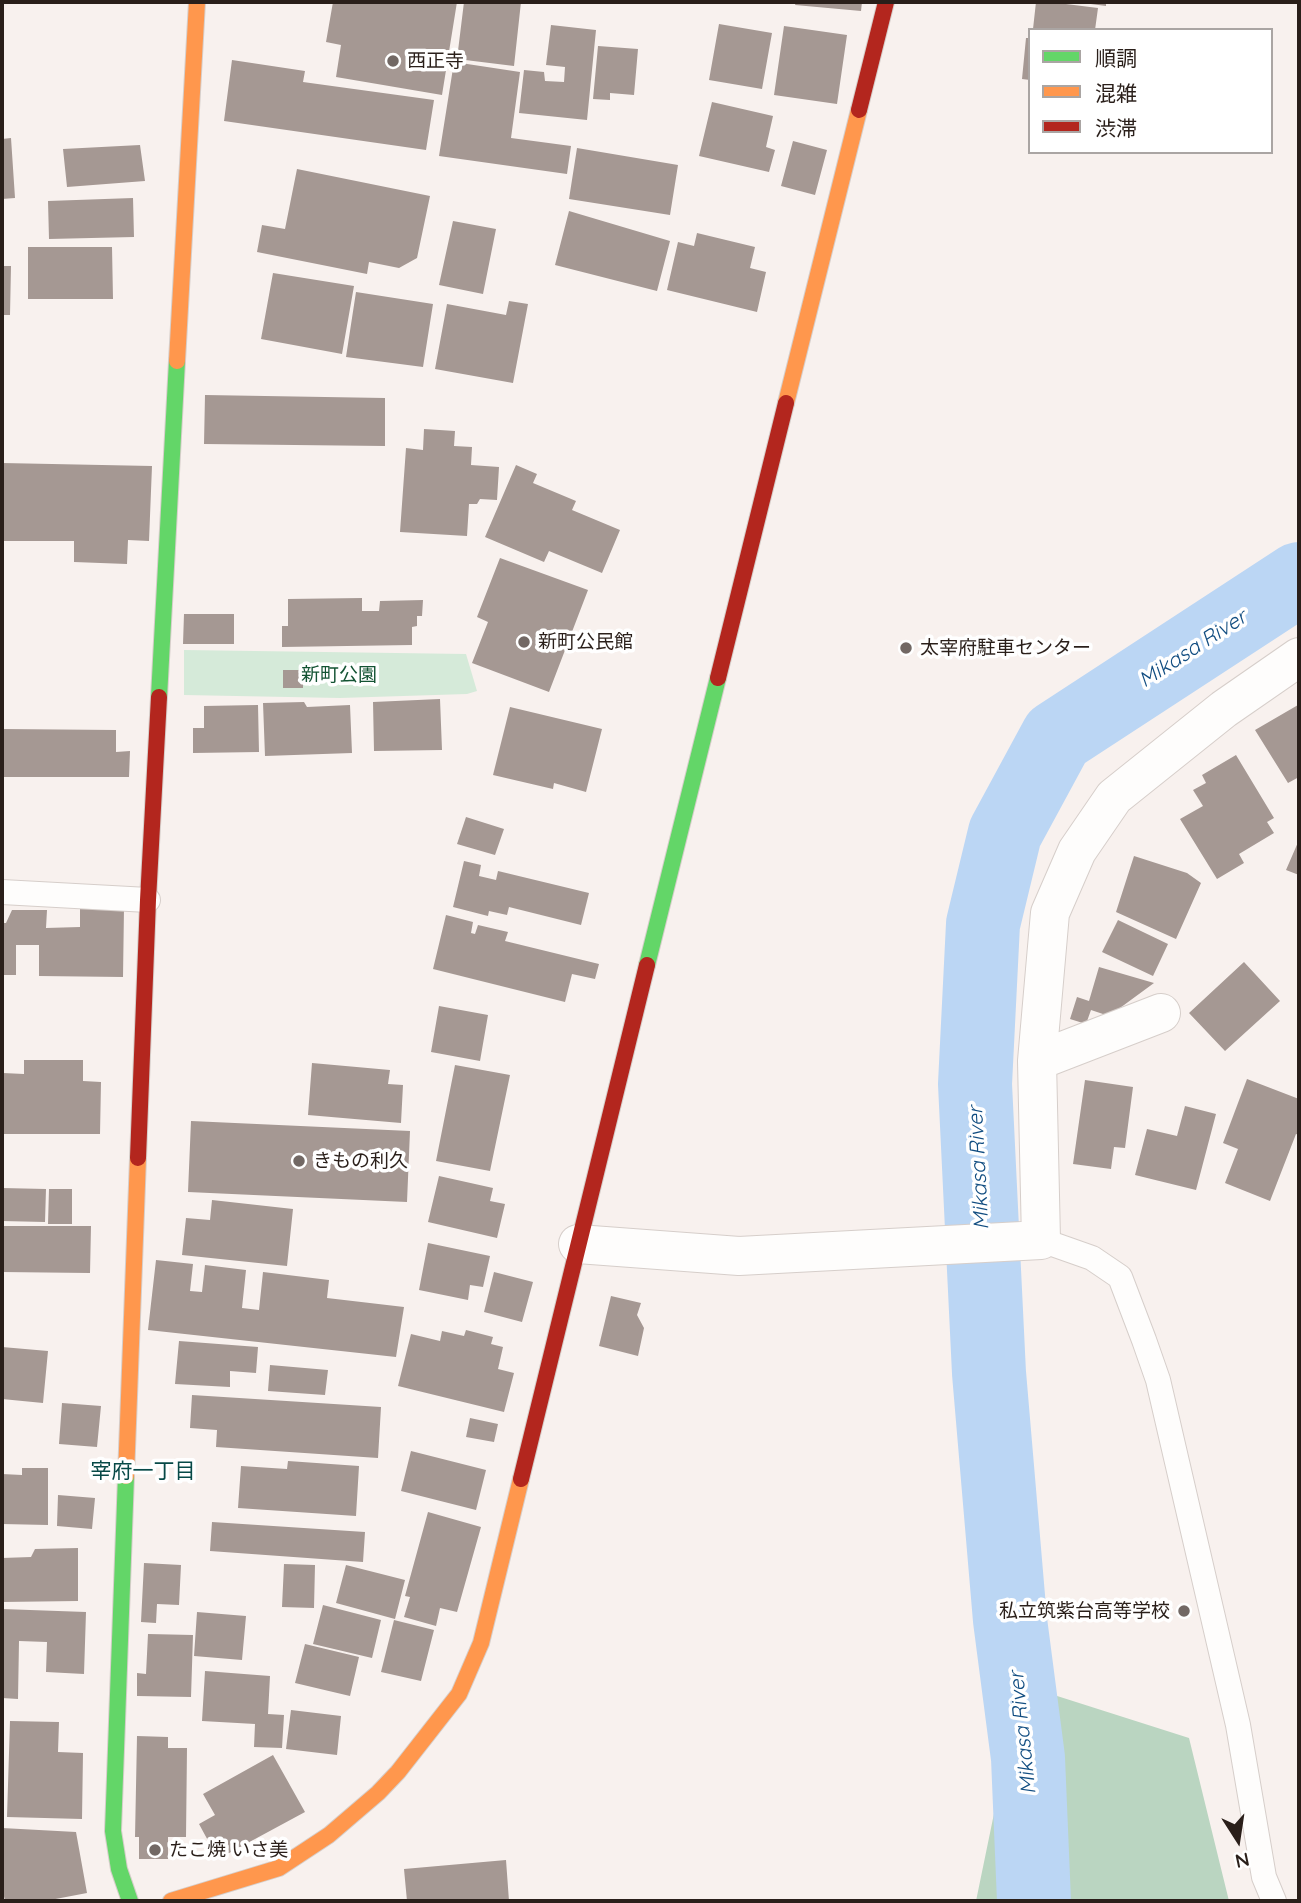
<!DOCTYPE html>
<html>
<head>
<meta charset="utf-8">
<style>
  body { margin:0 }
  #map { position:relative; width:1301px; height:1903px; overflow:hidden; background:#f8f1ee; font-family:Quicksand,"Noto Sans JP",sans-serif }
  canvas { display:block }
  .frame { position:absolute; inset:0; border:4px solid #2a1f1a; pointer-events:none }
  .legend { position:absolute; left:1028px; top:28px; width:245px; height:126px; box-sizing:border-box; background:#fff; border:2px solid #aaa5a3; margin:0; padding:9px 12px; list-style:none; font-size:21px; color:#2a1f1a }
  .legend li { display:flex; align-items:center; gap:14px; height:35px }
  .legend b { width:35px; border:2px solid #aaa5a3 }
  .north { position:absolute; left:1203px; top:1805px; width:70px; height:70px; -webkit-text-stroke:5px #fff; paint-order:stroke; rotate:168deg; font-size:19px; font-weight:700; line-height:28px; text-align:center; color:#2a1f1a }
  .north::after { content:''; display:block; margin:auto; width:24px; height:32px; background:#2a1f1a; clip-path:polygon(50% 0,100% 100%,50% 72%,0 100%) }
</style>
</head>
<body>
<div id="map">
<canvas width="1301" height="1903"></canvas>
<div class="frame"></div>
<ul class="legend">
<li><b style="height:9px;background:#63d668"></b>順調</li>
<li><b style="height:9px;background:#ff974d"></b>混雑</li>
<li><b style="height:9px;background:#b3261e"></b>渋滞</li>
</ul>
<div class="north">N</div>
</div>
<script>
const ctx = document.querySelector('canvas').getContext('2d');
ctx.lineJoin = 'round';
function fillPath(path, color) { ctx.fillStyle = color; ctx.fill(path, 'evenodd'); }
const toPath = rows => new Path2D(rows.map(r => 'M' + r).join(''));
function trace(path, color, width, dash) { ctx.strokeStyle = color; ctx.lineWidth = width; ctx.lineCap = dash ? 'butt' : 'round'; ctx.setLineDash(dash || []); ctx.stroke(path); }
function drawText(font, color, halo, rows, align = 'center') {
  ctx.font = font + ' Quicksand,"Noto Sans JP",sans-serif'; ctx.lineWidth = 7; ctx.setLineDash([]); ctx.textBaseline = 'middle'; ctx.strokeStyle = halo; ctx.fillStyle = color; for (const [text, x, y, turn = 0] of rows) {
    ctx.save(); ctx.translate(x, y); ctx.rotate((+turn || 0) * Math.PI / 180); ctx.textAlign = isNaN(turn) ? turn : align; if (halo) ctx.strokeText(text, 0, 0); ctx.fillText(text, 0, 0); ctx.restore();
  }
}
const green = toPath([
  [184,650,466,654,477,691,467,694,340,698,184,695]
]);
const forest = toPath([
  [993,1562,1054,1695,1189,1738,1229,1901,976,1901,997,1799,989,1690,973,1572]
]);
const river = toPath([
  [1034,1901,1028,1758,1010,1620,989,1373,975,1084,983,924,1005,833,1057,737,1299,579]
]);
const building = toPath([
  [333,2,457,2,442,95,336,77,341,45,326,42],
  [464,2,521,2,514,66,457,59],
  [796,2,862,2,861,11,795,5],
  [1036,2,1050,2,1098,8,1095,30,1033,29],
  [1083,2,1106,2,1106,6,1083,3],
  [719,24,772,33,762,89,709,80],
  [551,25,596,30,587,120,519,113,524,70,544,72,545,81,564,82,565,67,546,65],
  [784,26,847,35,837,104,774,95],
  [1026,38,1030,38,1030,80,1022,79],
  [598,46,638,49,634,95,610,93,610,100,593,99],
  [232,60,305,71,303,82,434,100,426,150,224,121],
  [454,62,520,72,511,138,571,146,567,174,439,156],
  [712,102,773,116,766,147,775,150,769,172,699,156],
  [11,138,15,198,2,199,2,139],
  [793,141,827,150,815,195,781,186],
  [140,145,145,181,67,187,63,149],
  [577,148,678,165,670,215,569,199],
  [297,169,430,196,417,258,399,268,369,262,367,274,257,252,262,225,285,229],
  [133,198,134,237,49,239,48,201],
  [569,211,670,241,657,291,555,265],
  [453,221,496,229,483,294,439,285],
  [697,233,755,247,750,268,766,272,757,312,667,290,678,242,694,246],
  [28,247,112,247,113,299,28,299],
  [2,266,11,266,10,315,2,315],
  [273,273,354,286,342,354,261,339],
  [356,292,433,304,423,367,346,357],
  [509,301,528,304,513,383,435,369,447,304,506,315],
  [205,395,385,398,385,446,204,444],
  [424,429,455,431,454,446,472,447,471,465,499,467,497,500,480,499,477,504,469,504,467,536,400,532,406,448,423,450],
  [2,463,152,466,149,541,128,540,127,564,74,562,74,541,2,541],
  [516,465,537,474,533,483,576,501,572,510,620,530,602,573,549,551,544,562,485,537],
  [500,558,588,590,549,692,472,663,488,622,477,617],
  [362,598,362,611,379,611,380,601,423,600,422,616,417,616,417,626,412,627,412,645,282,647,282,626,288,626,288,599],
  [184,614,234,614,234,644,183,644],
  [283,670,303,670,303,688,283,688],
  [440,699,442,750,374,751,373,702],
  [304,702,307,707,350,705,352,753,265,756,263,703],
  [258,705,259,752,193,753,193,728,204,728,204,706],
  [1298,705,1299,707,1299,777,1288,783,1255,730],
  [510,707,602,729,586,792,554,783,553,789,493,775],
  [2,729,116,730,116,752,130,751,129,777,2,777],
  [1236,755,1274,818,1267,822,1274,833,1239,854,1244,863,1217,879,1180,819,1203,806,1193,790,1206,783,1202,775],
  [466,817,504,829,495,855,457,844],
  [1299,840,1299,875,1286,870],
  [1134,856,1187,873,1201,883,1176,939,1116,912],
  [464,861,481,865,479,876,496,880,498,871,589,893,581,925,509,907,507,915,489,911,488,916,453,907],
  [80,908,124,908,123,977,39,976,39,945,16,945,16,975,2,975,2,923,6,923,12,910,47,910,46,928,80,927],
  [446,915,473,922,471,933,475,934,478,925,508,932,505,941,599,964,595,979,572,974,565,1002,433,969],
  [1118,920,1168,944,1153,976,1102,952],
  [1244,962,1280,1001,1225,1051,1189,1013],
  [1099,967,1154,983,1109,1016,1091,1010,1086,1024,1070,1019,1077,997,1089,1001],
  [439,1006,488,1015,480,1061,431,1052],
  [24,1060,83,1060,83,1081,101,1082,100,1134,2,1134,3,1073,24,1074],
  [312,1063,390,1070,388,1084,403,1085,401,1123,308,1115],
  [455,1065,510,1075,490,1171,436,1161],
  [1247,1079,1299,1099,1299,1135,1296,1134,1270,1201,1225,1183,1238,1149,1223,1143],
  [1085,1080,1133,1087,1125,1148,1114,1147,1111,1169,1073,1164],
  [1185,1106,1216,1114,1196,1190,1135,1175,1147,1129,1177,1136],
  [191,1121,410,1131,407,1202,188,1192],
  [439,1176,493,1188,490,1201,505,1204,497,1238,428,1222],
  [2,1188,46,1189,45,1222,2,1221],
  [49,1189,72,1189,72,1224,48,1224],
  [212,1200,293,1209,287,1266,182,1255,186,1218,210,1220],
  [2,1226,91,1226,90,1273,2,1272],
  [428,1243,490,1256,483,1287,470,1285,468,1300,419,1290],
  [156,1260,193,1264,190,1291,202,1292,205,1265,246,1270,242,1308,259,1310,263,1272,329,1280,327,1298,404,1307,396,1357,148,1330],
  [494,1272,533,1282,522,1322,484,1312],
  [611,1296,641,1303,637,1315,644,1328,638,1356,599,1346],
  [466,1330,493,1337,491,1344,503,1347,498,1369,514,1373,504,1412,398,1386,411,1334,440,1341,442,1331,464,1336],
  [179,1341,258,1347,256,1373,230,1371,230,1387,175,1384],
  [2,1347,48,1351,43,1403,2,1399],
  [270,1365,328,1370,325,1395,268,1391],
  [192,1395,381,1407,378,1458,216,1447,217,1430,190,1428],
  [62,1403,101,1406,97,1447,59,1444],
  [470,1418,498,1424,494,1442,466,1437],
  [411,1451,486,1470,476,1510,401,1491],
  [288,1461,359,1466,356,1516,238,1508,241,1466,287,1469],
  [22,1468,48,1468,48,1525,2,1524,2,1474,22,1475],
  [58,1495,95,1498,92,1529,57,1526],
  [428,1512,481,1527,457,1612,440,1608,436,1626,404,1617,410,1597,405,1596],
  [212,1522,365,1532,363,1562,210,1551],
  [78,1548,78,1601,2,1602,2,1558,31,1557,35,1549],
  [144,1563,181,1565,179,1605,157,1604,156,1623,141,1622],
  [284,1564,315,1565,314,1608,282,1607],
  [346,1565,405,1580,395,1619,336,1603],
  [323,1605,381,1620,372,1658,313,1644],
  [2,1609,86,1612,84,1674,46,1672,47,1642,19,1641,18,1699,2,1698],
  [197,1612,246,1616,242,1660,194,1656],
  [394,1620,434,1630,421,1681,381,1672],
  [148,1634,193,1635,191,1697,137,1696,137,1673,146,1674],
  [305,1644,359,1657,350,1696,295,1683],
  [205,1671,270,1676,268,1714,284,1715,282,1748,254,1747,255,1724,202,1721],
  [291,1710,341,1716,337,1755,286,1749],
  [10,1721,59,1722,58,1752,83,1753,82,1819,7,1817],
  [137,1736,168,1737,168,1748,187,1748,186,1837,168,1837,168,1859,139,1859,139,1837,135,1837],
  [273,1755,305,1812,218,1859,199,1824,215,1815,203,1794],
  [2,1828,76,1832,87,1893,45,1901,5,1901,2,1887],
  [506,1860,509,1901,407,1901,404,1869]
]);
const lane = toPath([
  [2,892,148,900],
  [1041,1240,1092,1258,1120,1277,1144,1340,1158,1380,1238,1725,1264,1877,1274,1901]
]);
const street = toPath([
  [1037,1061,1161,1013],
  [578,1244,739,1256,1041,1240,1037,1061,1050,913,1077,851,1114,797,1224,709,1299,657]
]);
const fast = toPath([
  [159,697,177,361],
  [647,965,718,678],
  [126,1476,113,1831,119,1869,130,1901]
]);
const slow = toPath([
  [177,361,197,2],
  [786,403,859,110],
  [126,1476,138,1158],
  [171,1901,279,1868,329,1835,378,1793,398,1772,459,1694,481,1643,521,1479]
]);
const jam = toPath([
  [859,110,886,2],
  [718,678,786,403],
  [138,1158,148,900,159,697],
  [521,1479,647,965]
]);
const markers = [
  [393,61,7,"#726864"],
  [524,642,7,"#726864"],
  [906,648,7,"#726864"],
  [299,1161,7,"#726864"],
  [1184,1611,7,"#726864"],
  [155,1850,7,"#726864"]
];
const poiNames = [
  ["西正寺",407,61],
  ["新町公民館",538,642],
  ["太宰府駐車センター",920,648],
  ["きもの利久",313,1161],
  ["私立筑紫台高等学校",1170,1611,"right"],
  ["たこ焼 いさ美",169,1850]
];
const parkNames = [
  ["新町公園",339,675]
];
const waterNames = [
  ["Mikasa River",1193,649,-33],
  ["Mikasa River",979,1168,-93],
  ["Mikasa River",1023,1733,-96]
];
const neighbourhoodNames = [
  ["宰府一丁目",143,1472]
];
fillPath(green, '#d5ead9');
fillPath(forest, '#bad5c1');
trace(river, '#bbd6f4', 74);
fillPath(building, '#a59893');
trace(lane, '#d6ceca', 26);
trace(street, '#d6ceca', 40);
trace(fast, '#d6ceca', 18);
trace(slow, '#d6ceca', 18);
trace(jam, '#d6ceca', 18);
trace(lane, '#fefdfc', 24);
trace(street, '#fefdfc', 38);
trace(fast, '#63d668', 16);
trace(slow, '#ff974d', 16);
trace(jam, '#b3261e', 16);
for (const [x, y, r, color] of markers) { const dot = new Path2D(); dot.arc(x, y, r, 0, 2 * Math.PI); ctx.fillStyle = color; ctx.fill(dot); trace(dot, '#fff', 2.5); }
drawText('19px', '#2a1f1a', '#fff', poiNames, 'left');
drawText('19px', '#135333', '#fff', parkNames);
drawText('italic 21px', '#114d81', '#fff', waterNames);
drawText('21px', '#074947', '#fff', neighbourhoodNames);
</script>
</body>
</html>
